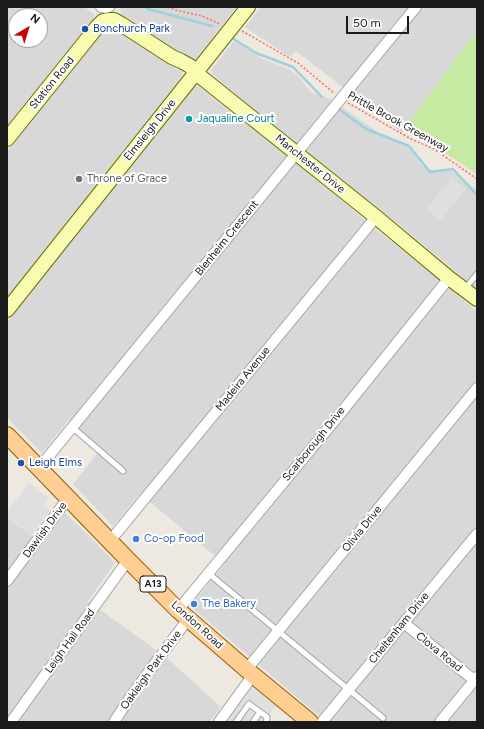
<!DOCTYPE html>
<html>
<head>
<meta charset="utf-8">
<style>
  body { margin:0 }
  #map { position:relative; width:484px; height:729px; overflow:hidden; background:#ede8e0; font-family:Figtree,sans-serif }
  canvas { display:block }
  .frame { position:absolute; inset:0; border:8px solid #1b1b1b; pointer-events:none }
  .north { position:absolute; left:8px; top:8px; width:40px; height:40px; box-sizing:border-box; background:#fff; border:1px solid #a4a4a4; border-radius:50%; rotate:38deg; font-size:11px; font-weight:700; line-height:16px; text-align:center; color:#1b1b1b }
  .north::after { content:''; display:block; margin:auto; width:14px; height:18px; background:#c60004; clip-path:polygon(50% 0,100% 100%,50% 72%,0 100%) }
  .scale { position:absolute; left:346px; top:16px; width:63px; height:18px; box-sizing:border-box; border:2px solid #1b1b1b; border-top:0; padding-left:5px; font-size:12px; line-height:14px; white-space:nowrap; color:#1b1b1b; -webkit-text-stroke:3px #fff; paint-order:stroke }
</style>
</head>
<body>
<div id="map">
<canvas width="484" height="729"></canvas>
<div class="frame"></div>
<div class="north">N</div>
<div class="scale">50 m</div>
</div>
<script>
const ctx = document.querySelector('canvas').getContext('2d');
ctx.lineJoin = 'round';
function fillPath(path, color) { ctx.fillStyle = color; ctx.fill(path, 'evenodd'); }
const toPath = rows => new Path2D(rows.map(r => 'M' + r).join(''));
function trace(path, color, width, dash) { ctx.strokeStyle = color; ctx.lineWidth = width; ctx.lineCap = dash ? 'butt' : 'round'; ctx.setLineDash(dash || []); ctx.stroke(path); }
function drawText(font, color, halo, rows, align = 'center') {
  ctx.font = font + ' Figtree,sans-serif'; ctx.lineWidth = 4; ctx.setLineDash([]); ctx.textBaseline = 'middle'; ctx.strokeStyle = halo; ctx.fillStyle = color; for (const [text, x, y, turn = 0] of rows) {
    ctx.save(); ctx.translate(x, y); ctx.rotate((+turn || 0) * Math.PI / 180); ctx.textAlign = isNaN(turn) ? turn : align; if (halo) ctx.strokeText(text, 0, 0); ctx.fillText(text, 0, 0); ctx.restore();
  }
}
const residential = toPath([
  [7,7,84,7,94,14,94,20,7,129],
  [16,16,40,16,40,40,16,40],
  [122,7,237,7,194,61,192,61,122,17,120,10],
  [261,7,477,7,477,31,426,99,402,133,296,51,290,57,245,27],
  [113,27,182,72,183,78,7,298,7,151,105,28],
  [234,41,263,59,288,69,296,74,311,92,330,99,382,135,410,148,423,166,427,169,443,171,452,171,477,190,477,289,407,231,306,152,213,75,211,70],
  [198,86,234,115,236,113,366,221,477,311,477,722,326,722,190,606,225,564,140,494,113,526,73,484,101,449,69,420,42,453,15,426,7,416,7,322,193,87],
  [65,513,95,542,115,563,88,601,167,658,221,707,210,722,7,722,7,518,43,543]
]);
const grass = toPath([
  [477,31,477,174,464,165,405,129,426,99]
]);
const parking = toPath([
  [452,177,466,189,440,221,426,209],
  [29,483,49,498,44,505,50,510,32,535,7,517,7,512],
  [250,686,276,706,263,722,223,722]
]);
const stream = toPath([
  [145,7,148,9,212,26],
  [232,38,256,53,293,67,322,97],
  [339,109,366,129,409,146,430,172,453,169,474,192,477,194]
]);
const path = toPath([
  [168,7,175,10,202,16,220,24],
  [242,31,298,63,334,93],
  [348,103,411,139,434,149,477,179]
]);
const lane = toPath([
  [465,289,477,274],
  [72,427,123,471],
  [208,573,383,718],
  [260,712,267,717,267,719,266,722],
  [236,722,249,704,260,712,253,722]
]);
const street = toPath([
  [101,7,105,8,109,7],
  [39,468,416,7],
  [110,541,376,217],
  [7,581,68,498],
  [178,610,336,419,449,278],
  [404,623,474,680],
  [247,669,477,388],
  [11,722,128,560],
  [114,722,133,693,188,619],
  [219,722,253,675],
  [322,722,477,534],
  [440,722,477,677]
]);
const secondary = toPath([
  [7,139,97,27,103,21,108,20,114,20,121,24,172,57,181,61,190,66,196,73,376,217,449,278,477,299],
  [7,310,248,7]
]);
const primary = toPath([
  [7,435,128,560,178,610,253,675,310,722]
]);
const markers = [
  [85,29,4,"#1a4fb4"],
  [189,119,4,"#0f9aa8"],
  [79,179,4,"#6b7280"],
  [21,463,4,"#1a4fb4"],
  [136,539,4,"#3f7fe0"],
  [194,604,4,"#3f7fe0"]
];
const shields = [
  [153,584,26]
];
const shieldNames = [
  ["A13",153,584]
];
const transitNames = [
  ["Bonchurch Park",93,29],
  ["Leigh Elms",29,463]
];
const streetNames = [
  ["Station Road",52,83,-51],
  ["Prittle Brook Greenway",398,122,29],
  ["Elmsleigh Drive",150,130,-51],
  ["Manchester Drive",310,164,39],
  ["Blenheim Crescent",227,238,-51],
  ["Madeira Avenue",243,379,-51],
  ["Scarborough Drive",314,444,-51],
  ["Olivia Drive",362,529,-51],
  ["Dawlish Drive",45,530,-54],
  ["London Road",197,625,42],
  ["Cheltenham Drive",399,628,-51],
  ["Leigh Hall Road",70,641,-54],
  ["Clova Road",439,652,39],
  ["Oakleigh Park Drive",151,670,-54]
];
const cultureNames = [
  ["Jaqualine Court",197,119]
];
const worshipNames = [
  ["Throne of Grace",87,179]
];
const shopNames = [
  ["Co-op Food",144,539],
  ["The Bakery",202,604]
];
fillPath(residential, '#d9d8d8');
fillPath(grass, '#c7eaa3');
fillPath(parking, '#dfdfdf');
trace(stream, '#9ed0dd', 2.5);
trace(lane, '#a2a2a2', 7);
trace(street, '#a2a2a2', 12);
trace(secondary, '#697201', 16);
trace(primary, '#925e00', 18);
trace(path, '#fe6c60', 1.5, [2, 2]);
trace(lane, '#fff', 5);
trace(street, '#fff', 10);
trace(secondary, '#f9fbb0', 14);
trace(primary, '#ffce93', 16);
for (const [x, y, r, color] of markers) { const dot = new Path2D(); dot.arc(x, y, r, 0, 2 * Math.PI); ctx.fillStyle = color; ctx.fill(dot); trace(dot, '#fff', 1.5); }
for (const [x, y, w] of shields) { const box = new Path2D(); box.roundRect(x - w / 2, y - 8, w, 16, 3); ctx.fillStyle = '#fff'; ctx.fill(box); trace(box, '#1b1b1b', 1); }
drawText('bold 10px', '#1b1b1b', null, shieldNames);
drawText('11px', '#164399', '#fff', transitNames, 'left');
drawText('11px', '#1b1b1b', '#fff', streetNames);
drawText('11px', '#0d838f', '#fff', cultureNames, 'left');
drawText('11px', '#5b616d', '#fff', worshipNames, 'left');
drawText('11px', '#366cbe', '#fff', shopNames, 'left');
</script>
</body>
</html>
